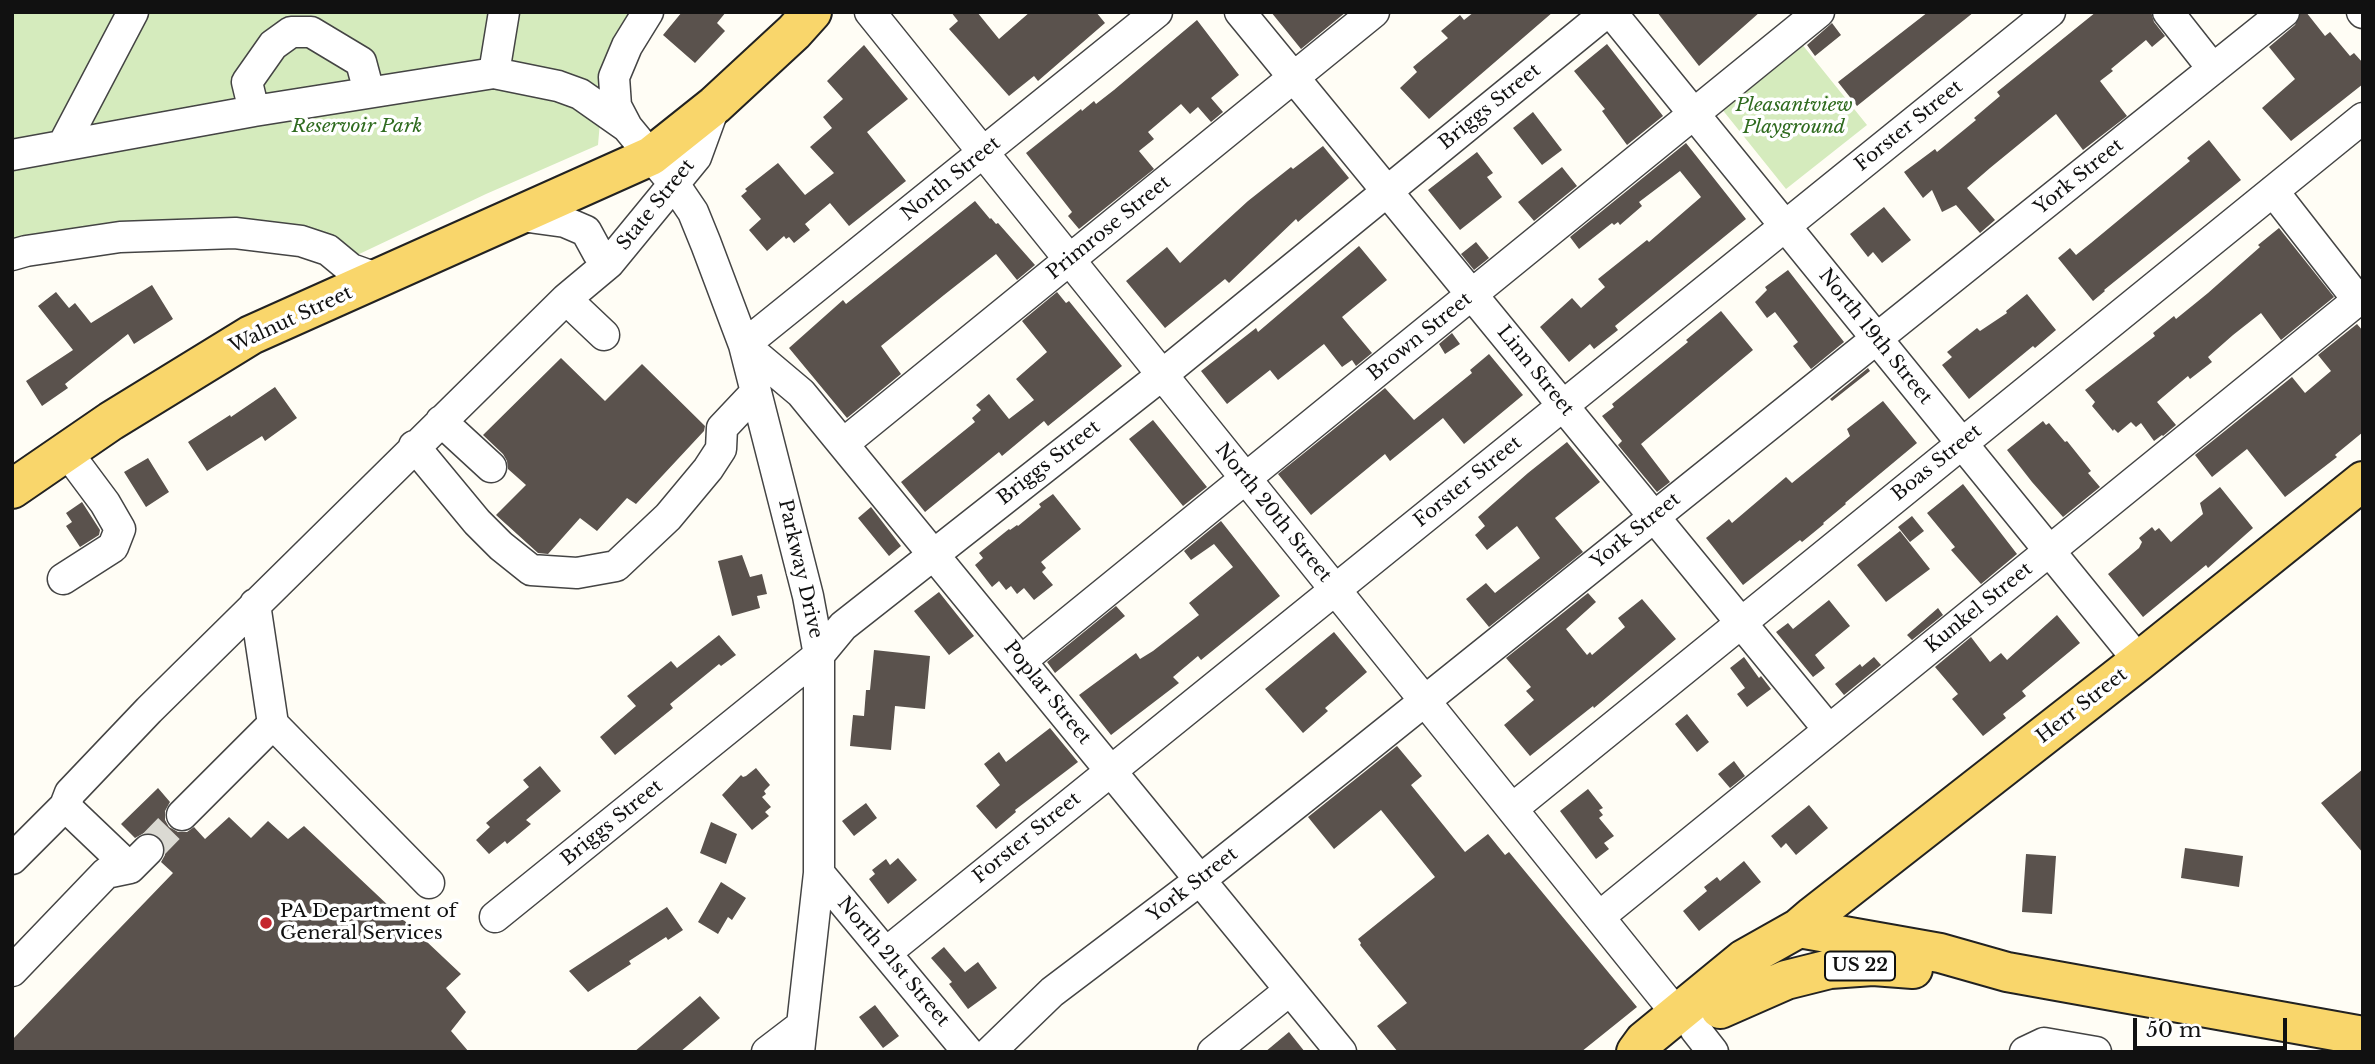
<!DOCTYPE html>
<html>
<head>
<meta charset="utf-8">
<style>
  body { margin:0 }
  #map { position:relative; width:2375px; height:1064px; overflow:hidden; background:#fffdf5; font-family:"Libre Baskerville",serif }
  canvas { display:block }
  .frame { position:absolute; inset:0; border:14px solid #111; pointer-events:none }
  .scale { position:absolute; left:2133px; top:1018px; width:154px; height:32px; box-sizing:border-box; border:4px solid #111; border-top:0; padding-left:9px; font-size:21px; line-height:24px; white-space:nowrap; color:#111; -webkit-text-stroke:5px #fff; paint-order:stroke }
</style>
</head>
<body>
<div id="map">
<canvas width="2375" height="1064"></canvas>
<div class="frame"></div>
<div class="scale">50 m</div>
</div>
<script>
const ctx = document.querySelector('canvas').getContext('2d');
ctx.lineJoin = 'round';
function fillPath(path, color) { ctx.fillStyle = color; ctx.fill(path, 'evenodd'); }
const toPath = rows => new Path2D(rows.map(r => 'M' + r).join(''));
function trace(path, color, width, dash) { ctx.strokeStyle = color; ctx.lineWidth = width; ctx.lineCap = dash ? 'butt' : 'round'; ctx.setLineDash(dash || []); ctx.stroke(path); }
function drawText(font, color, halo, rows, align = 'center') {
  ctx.font = font + ' "Libre Baskerville",serif'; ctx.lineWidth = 7; ctx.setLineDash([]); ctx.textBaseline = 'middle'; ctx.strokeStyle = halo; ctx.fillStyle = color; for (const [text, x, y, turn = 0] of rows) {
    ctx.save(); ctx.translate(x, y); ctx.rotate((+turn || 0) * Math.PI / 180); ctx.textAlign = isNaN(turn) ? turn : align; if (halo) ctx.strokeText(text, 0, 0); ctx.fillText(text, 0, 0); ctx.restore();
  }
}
const green = toPath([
  [12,12,638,12,604,75,598,145,486,194,355,256,322,238,12,251],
  [1801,43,1867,125,1786,189,1721,108]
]);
const building = toPath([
  [682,12,726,12,717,23,725,31,695,63,663,35],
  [951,12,977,12,999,39,1030,12,1096,12,1105,23,1038,81,1034,76,1009,96,949,29,958,21],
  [1271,12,1346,12,1301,49],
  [1474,12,1553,12,1429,119,1400,88,1417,72,1413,67,1448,38,1441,31,1460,15,1464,20],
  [1657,12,1760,12,1699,66],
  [1928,12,1974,12,1857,106,1838,82],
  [2096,12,2151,12,2154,22,2165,36,2152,47,2146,40,2111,69,2113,71,2100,81,2127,116,2083,150,2056,114,1990,168,1967,188,1995,220,1980,233,1956,205,1942,212,1932,190,1923,198,1904,172,1935,149,1937,152,1976,120,1974,118,2000,96,1997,92],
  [2301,12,2306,12,2325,36,2330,32,2350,56,2354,53,2363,63,2363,84,2291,141,2262,108,2295,79,2269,47,2295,25],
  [1197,20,1239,75,1211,98,1223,112,1211,122,1198,107,1190,114,1181,104,1148,132,1154,139,1139,151,1154,169,1079,229,1068,216,1072,212,1026,153,1081,109,1082,111,1094,101,1096,104,1114,90],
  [1832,23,1841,35,1815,56,1807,45],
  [1607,44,1663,116,1627,145,1602,111,1605,109,1574,71],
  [864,45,908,99,867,132,906,181,849,226,830,203,805,224,810,230,794,243,789,237,786,239,784,236,767,251,749,230,761,219,741,196,747,191,745,189,778,163,805,195,834,173,810,147,832,128,823,117,843,99,827,81],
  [1533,112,1562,150,1542,165,1513,128],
  [2209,140,2241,180,2104,290,2105,291,2093,301,2058,258,2070,248,2076,255,2091,243,2190,161,2187,158],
  [1686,143,1746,219,1615,326,1618,330,1594,349,1590,344,1569,362,1540,327,1572,298,1581,308,1605,287,1598,279,1647,240,1649,242,1701,197,1680,171,1639,202,1642,206,1620,225,1618,222,1614,225,1612,223,1579,249,1570,237],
  [1323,146,1349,178,1298,222,1296,219,1229,283,1225,279,1165,328,1126,281,1167,247,1180,263,1248,201,1291,167,1293,169],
  [1477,152,1493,173,1487,177,1502,197,1460,230,1428,190],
  [1562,167,1577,186,1534,221,1518,202],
  [975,201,990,219,991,218,996,224,998,223,1035,265,1017,280,996,254,944,295,881,346,901,374,847,418,789,348,843,300,846,304],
  [1884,207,1911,240,1882,263,1873,252,1868,257,1850,234],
  [2279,228,2334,297,2281,340,2261,313,2233,335,2208,357,2212,362,2190,379,2188,376,2157,402,2176,425,2163,436,2162,435,2154,441,2141,423,2136,427,2131,422,2118,433,2114,429,2113,431,2092,406,2095,402,2085,390,2155,336,2153,333,2174,316,2176,319,2208,293,2260,247,2258,245],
  [1476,242,1489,258,1474,270,1461,254],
  [1359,246,1387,280,1342,317,1372,353,1356,366,1352,360,1342,367,1324,344,1278,380,1270,370,1227,404,1201,371,1256,328,1258,332],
  [1788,270,1844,342,1811,369,1793,346,1798,342,1775,312,1767,318,1755,302,1767,290,1765,287],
  [152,285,173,319,134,344,128,334,65,384,68,388,42,406,26,381,73,350,38,306,56,292,69,308,75,303,91,323],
  [1057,292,1066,303,1069,301,1122,366,1048,426,1044,421,1002,456,999,452,925,512,901,482,975,422,972,418,981,410,976,405,989,394,1009,419,1034,400,1016,379,1047,352,1022,321],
  [2027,294,2056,330,2035,348,2033,346,1969,399,1942,365,1952,357,1947,352,1977,328,1980,331,2007,313,2006,311],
  [1721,311,1753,350,1641,444,1670,482,1657,492,1618,445,1622,441,1602,416,1614,407,1612,404,1688,342,1686,340],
  [2357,324,2363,331,2363,432,2335,455,2337,457,2285,497,2247,449,2212,477,2195,455,2292,377,2305,393,2331,371,2318,355],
  [1452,333,1460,344,1445,354,1439,344],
  [1489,354,1523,395,1464,444,1443,418,1390,461,1385,454,1311,515,1278,474,1385,388,1414,420,1472,373,1470,370],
  [561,358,605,401,642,364,705,426,704,431,636,504,627,498,597,531,580,518,548,554,538,553,496,515,526,485,508,469,507,461,503,454,483,435],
  [1868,368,1870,371,1832,401,1830,399],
  [275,387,297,418,265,441,262,436,207,471,188,442,230,415,231,417],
  [1883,401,1917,443,1845,503,1846,504,1823,523,1824,524,1802,542,1800,540,1743,585,1706,538,1729,519,1732,523,1786,477,1792,483,1850,436,1847,429],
  [1153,420,1207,487,1183,506,1129,439],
  [2043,421,2046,425,2049,423,2065,442,2067,441,2091,471,2088,473,2100,487,2063,517,2032,482,2007,450],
  [1567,442,1600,482,1555,518,1583,552,1489,627,1466,599,1486,583,1495,593,1540,558,1517,526,1487,550,1475,535,1485,526,1478,517,1528,473],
  [148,458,169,492,146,507,124,472],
  [1963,484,2017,554,1981,584,1951,550,1955,547,1927,513],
  [2220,487,2253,528,2208,568,2206,565,2143,617,2108,574,2139,548,2142,542,2139,538,2152,527,2155,531,2159,528,2171,542,2203,514,2200,503],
  [1053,494,1081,529,1041,562,1046,568,1042,572,1053,585,1034,600,1024,588,1017,594,1011,586,1006,590,999,581,992,587,975,565,983,558,979,553,1009,529,1010,530,1017,525,1018,526,1041,507,1039,504],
  [82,502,100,530,99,535,80,547,66,526,72,522,66,513],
  [871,507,901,546,889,556,858,518],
  [1912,516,1924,531,1910,542,1898,527],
  [1221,521,1280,596,1201,660,1198,656,1173,677,1179,683,1111,735,1079,695,1136,653,1140,659,1153,651,1199,615,1189,603,1233,567,1214,544,1191,560,1184,551],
  [1900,531,1930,569,1886,602,1857,565],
  [742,555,750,577,762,574,767,594,757,596,760,608,732,616,718,561],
  [939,592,974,636,949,655,914,611],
  [1588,593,1596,602,1566,629,1587,655,1590,652,1592,655,1625,627,1618,618,1642,599,1676,639,1594,708,1593,706,1530,756,1504,725,1534,700,1526,691,1531,687,1506,658],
  [1829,600,1850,626,1815,655,1825,668,1813,677,1776,632,1788,623,1793,629],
  [1116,606,1125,616,1055,673,1047,662],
  [1938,608,1943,615,1912,640,1907,635],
  [2057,615,2080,643,2022,691,2026,696,2003,714,2006,718,1983,736,1952,699,1958,694,1935,667,1971,637,1990,662,2001,653,2007,660],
  [1334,632,1367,672,1325,708,1328,711,1303,733,1265,689],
  [719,635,736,655,721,666,719,664,670,704,673,708,615,755,600,737,636,706,627,696,671,661,677,668],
  [874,650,930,656,925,709,895,706,891,750,850,746,853,715,864,716,866,690,870,690],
  [1744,657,1759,678,1761,676,1771,689,1747,707,1737,694,1745,688,1730,668],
  [1874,657,1881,665,1844,695,1835,684,1860,664,1862,667],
  [1687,714,1709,742,1697,752,1675,724],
  [1050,728,1078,762,1015,810,1016,812,996,829,976,806,1000,785,984,764,999,752,1006,762],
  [1397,746,1422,776,1411,785,1465,852,1488,834,1505,855,1509,852,1637,1007,1581,1052,1398,1052,1377,1026,1407,1003,1360,945,1361,943,1358,939,1435,877,1381,810,1334,849,1308,817],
  [1734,761,1745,776,1730,788,1718,774],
  [540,766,561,791,526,820,531,824,507,844,505,841,489,854,476,840,490,827,486,823,529,787,523,780],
  [756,768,770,785,764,791,766,794,762,797,771,807,765,812,769,816,752,830,722,795,741,775,743,777,746,776],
  [2363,769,2363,853,2321,803],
  [158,788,170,802,165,811,165,820,169,827,178,832,187,832,194,827,205,839,229,817,251,838,268,821,288,839,304,826,461,974,446,988,466,1012,451,1031,469,1052,12,1052,12,1040,173,873,161,862,165,855,165,846,160,837,153,833,144,833,135,838,121,824],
  [1588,789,1603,808,1599,810,1603,815,1599,818,1614,836,1604,843,1609,849,1596,859,1560,811],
  [866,803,877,818,854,836,842,821],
  [1809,805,1828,828,1796,855,1786,843,1781,848,1771,836],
  [711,822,737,834,726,864,700,853],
  [2185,848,2243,856,2239,887,2181,878],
  [2026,854,2056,856,2052,914,2022,912],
  [898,858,917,880,888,904,869,879,875,874,872,870,886,859,890,865],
  [1744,861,1761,882,1699,931,1683,911,1707,891,1704,887,1717,877,1720,881],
  [721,882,746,898,732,920,728,917,718,934,698,922],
  [667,907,683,930,668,940,666,937,629,961,631,964,588,992,569,971],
  [944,947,965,972,978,962,997,988,968,1009,949,984,952,982,931,958],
  [700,996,720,1018,680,1052,634,1052],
  [875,1005,899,1036,883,1048,859,1017],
  [1289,1032,1305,1052,1265,1052]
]);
const minorTunnel = toPath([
  [148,850,182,815]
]);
const minor = toPath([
  [870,12,1677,1014],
  [1240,12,1829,730],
  [1611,12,2139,661],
  [2168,12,2213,69],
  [2362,12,2363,13],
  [494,73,504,12],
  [254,111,247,82,273,45,291,32,311,32,361,62,369,92],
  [627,127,616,106,614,77,627,46,648,12],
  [63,145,133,12],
  [12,155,254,111,494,73,558,86,580,94,627,127,674,184,693,212,706,244,744,345,808,596,819,655,819,873,799,1052],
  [521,216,565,222,586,231,598,253,609,263],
  [12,255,26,251,120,237,235,233,301,241,328,250,351,269,379,279],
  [566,299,604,335],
  [744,345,801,393,1341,1052],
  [744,345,1157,12],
  [441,421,491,467],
  [843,444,1374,12],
  [414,446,477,522,501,546,531,570,577,573,616,566,668,517,708,469,721,449,722,428,755,393],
  [63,579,113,547,120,529,105,503,67,452],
  [255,604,273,724,429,883],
  [1021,661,1819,12],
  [65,806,70,793,149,710,566,299,609,263,696,157,715,105],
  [1512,809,2363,118],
  [182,815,273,724],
  [12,859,65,806,130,868],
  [819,873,968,1052],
  [495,917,819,655,843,626,1162,375,1607,12],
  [1599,917,2358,300,2273,191],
  [887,952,2050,12],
  [12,971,106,873,130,868,148,850],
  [1695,1029,1713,1052],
  [767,1052,801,1026],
  [990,1052,1052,992,1200,880,1351,760,2284,12],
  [1213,1052,1290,990],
  [2025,1052,2044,1043,2096,1052]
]);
const major = toPath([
  [12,489,111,421,251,335,651,156,715,105,794,32,812,12],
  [1799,928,1940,953,2007,972,2363,1036],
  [1720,1009,1786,980,1830,969,1873,966,1913,969],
  [1636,1052,1644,1041,1744,959,1799,928,1813,916,2139,661,2363,481]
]);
const markers = [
  [266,923,7,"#c4262e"]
];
const shields = [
  [1860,966,70]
];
const shieldNames = [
  ["US 22",1860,966]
];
const parkNames = [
  ["Pleasantview",1794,106],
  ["Playground",1794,128],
  ["Reservoir Park",357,127]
];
const streetNames = [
  ["Briggs Street",1490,107,-39],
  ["Forster Street",1909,126,-39],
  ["York Street",2079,177,-39],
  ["North Street",951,179,-39],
  ["State Street",656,205,-51],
  ["Primrose Street",1109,228,-39],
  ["Walnut Street",291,320,-25],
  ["Brown Street",1420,337,-39],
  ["North 19th Street",1875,337,51],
  ["Linn Street",1535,371,51],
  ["Briggs Street",1049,463,-38],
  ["Boas Street",1937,463,-39],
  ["Forster Street",1468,482,-39],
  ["North 20th Street",1273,513,51],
  ["York Street",1636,531,-39],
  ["Parkway Drive",800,569,77],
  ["Kunkel Street",1979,608,-39],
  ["Poplar Street",1047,693,51],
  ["Herr Street",2082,706,-38],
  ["Briggs Street",612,823,-39],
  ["Forster Street",1027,838,-39],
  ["York Street",1193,885,-38],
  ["North 21st Street",893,962,50]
];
const poiNames = [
  ["PA Department of",280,912],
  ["General Services",280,934]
];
fillPath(green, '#d5ebbd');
fillPath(building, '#5a524d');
trace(minorTunnel, '#dbdad3', 30, [30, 15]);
trace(minor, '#444', 33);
trace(major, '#222', 42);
trace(minor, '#fff', 30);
trace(major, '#f9d66b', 38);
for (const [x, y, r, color] of markers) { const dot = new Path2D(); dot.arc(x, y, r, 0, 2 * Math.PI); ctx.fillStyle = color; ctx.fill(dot); trace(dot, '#fff', 2.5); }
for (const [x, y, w] of shields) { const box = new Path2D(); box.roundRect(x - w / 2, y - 14.5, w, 29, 5); ctx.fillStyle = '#fff'; ctx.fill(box); trace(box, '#111', 2); }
drawText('bold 18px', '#111', null, shieldNames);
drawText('italic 19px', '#2f6b1f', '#fff', parkNames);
drawText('19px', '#111', '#fff', streetNames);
drawText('19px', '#111', '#fff', poiNames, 'left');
</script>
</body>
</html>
